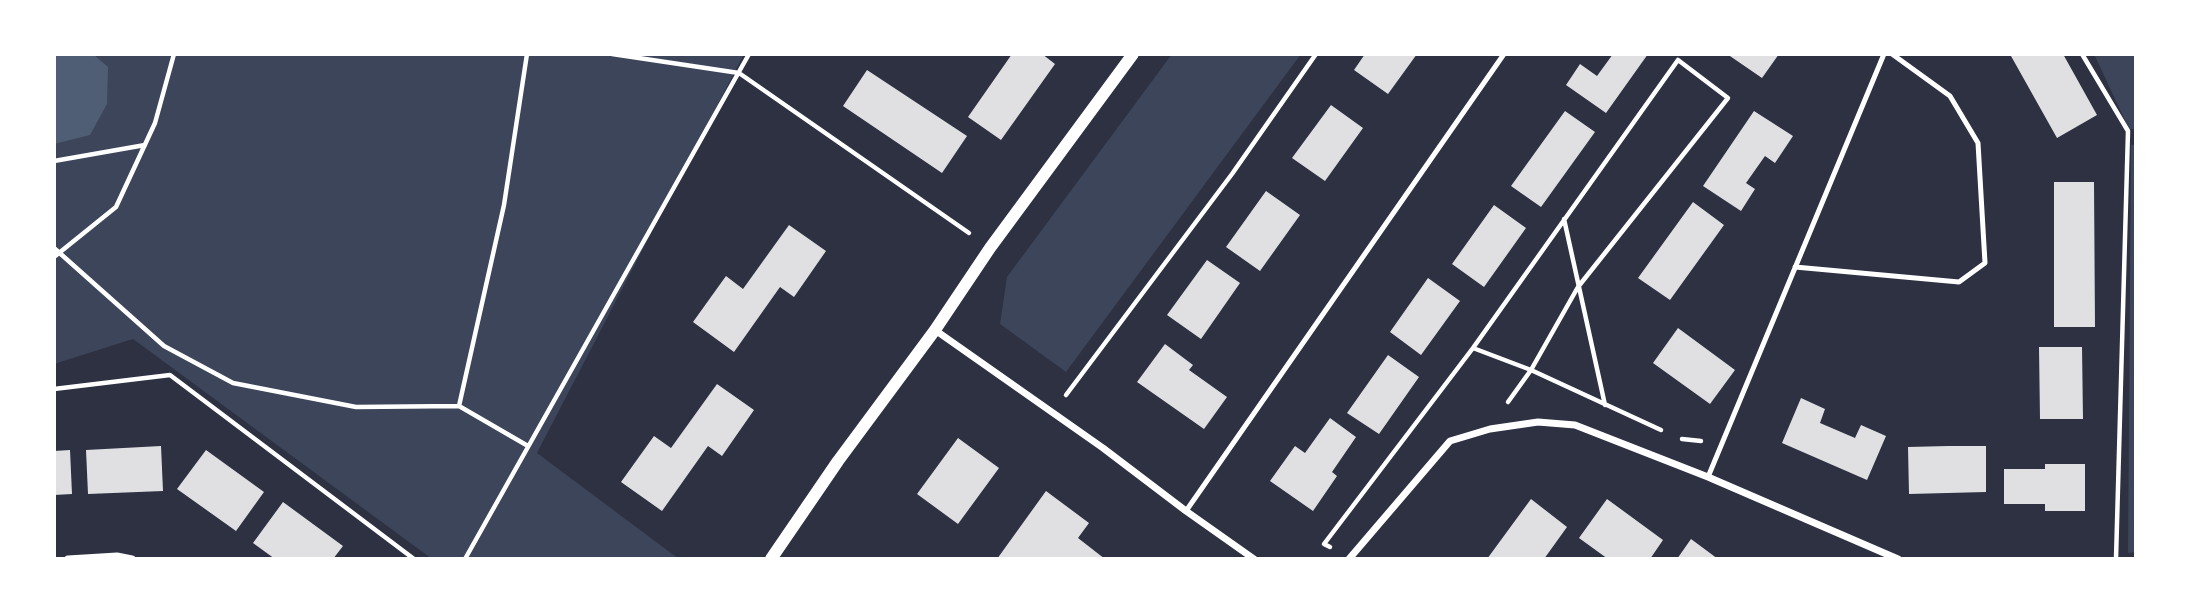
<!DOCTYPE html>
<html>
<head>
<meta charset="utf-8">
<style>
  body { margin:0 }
  #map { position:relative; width:2190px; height:613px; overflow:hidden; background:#2d3142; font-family:"Varela Round",sans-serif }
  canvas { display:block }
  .frame { position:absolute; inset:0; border:56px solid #fff; pointer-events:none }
</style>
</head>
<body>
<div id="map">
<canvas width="2190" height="613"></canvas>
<div class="frame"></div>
</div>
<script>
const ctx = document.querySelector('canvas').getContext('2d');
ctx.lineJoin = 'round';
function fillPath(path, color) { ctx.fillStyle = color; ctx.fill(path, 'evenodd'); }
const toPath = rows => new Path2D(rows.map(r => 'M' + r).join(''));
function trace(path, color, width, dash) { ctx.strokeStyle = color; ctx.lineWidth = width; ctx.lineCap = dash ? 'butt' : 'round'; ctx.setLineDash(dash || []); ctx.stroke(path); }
const green = toPath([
  [54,54,744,54,537,453,679,559,432,559,133,339,54,364],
  [1172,54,1301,54,1066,372,1000,324,1007,277],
  [2094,54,2136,54,2136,129,2129,129],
  [2131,145,2136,145,2136,552,2128,553]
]);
const water = toPath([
  [54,54,93,54,108,67,107,104,90,135,54,144]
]);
const building = toPath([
  [1012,54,1042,54,1055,64,1001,140,968,117],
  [1365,54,1417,54,1388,94,1354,70],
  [1613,54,1648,54,1606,113,1566,85,1580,64,1597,76],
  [1727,54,1779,54,1762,78],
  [2014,54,2063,54,2097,115,2057,138,2011,56],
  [867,70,967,136,942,173,843,106],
  [1331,105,1363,128,1325,181,1292,158],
  [1565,111,1595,132,1541,207,1511,186],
  [1754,111,1793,136,1775,163,1765,156,1746,183,1755,189,1741,211,1703,186],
  [2054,182,2094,182,2095,327,2054,327],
  [1266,191,1300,215,1260,271,1226,247],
  [1693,202,1724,225,1670,300,1638,278],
  [1494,205,1526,228,1484,287,1452,264],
  [789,225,826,251,794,297,780,287,734,352,693,322,726,276,743,289],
  [1207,260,1240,283,1201,339,1167,315],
  [1428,278,1460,301,1421,355,1390,332],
  [1678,328,1735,370,1710,404,1653,363],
  [1165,344,1193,365,1189,370,1227,397,1204,429,1137,382],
  [2039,347,2082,347,2083,419,2040,419],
  [1388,355,1419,377,1379,434,1347,413],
  [717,384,754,410,722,456,708,446,662,511,621,482,654,436,671,448],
  [1801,398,1825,409,1820,423,1855,438,1861,425,1886,436,1867,480,1782,443],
  [1330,418,1356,437,1332,472,1337,476,1313,511,1270,481,1295,446,1305,453],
  [958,438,999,468,958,524,917,494],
  [161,446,163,491,88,494,86,450],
  [1948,446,1986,446,1986,492,1909,494,1908,447],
  [70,450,72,494,54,495,54,451],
  [206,450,264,492,236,531,177,489],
  [2045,464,2085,464,2085,511,2045,511,2045,504,2004,504,2004,469,2045,469],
  [1046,491,1089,523,1078,538,1105,559,997,559],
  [1531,499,1567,527,1544,559,1487,559],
  [1607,499,1663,540,1650,559,1608,559,1579,538],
  [283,502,343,546,333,559,275,559,253,543],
  [1691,539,1718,559,1677,559]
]);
const path = toPath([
  [612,54,739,73,969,233],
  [2082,54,2128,131,2116,559],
  [54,161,145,145],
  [1564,219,1605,405],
  [54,248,164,346,233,383,356,407,459,406,504,205,527,54],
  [54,257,116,207,155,123,174,54],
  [1473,348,1531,370,1661,430],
  [54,389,170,375,414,559],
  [1066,395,1232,174,1316,54],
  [459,406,528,446],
  [1682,439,1701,441],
  [1330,547,1324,544,1473,348,1678,60,1728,98,1578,287,1531,370,1508,402],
  [465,559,749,54]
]);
const service = toPath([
  [1795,267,1959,282,1985,263,1978,143,1950,96,1892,54],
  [1708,477,1884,54],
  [1186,511,1504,54]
]);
const minor = toPath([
  [935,330,1103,448,1186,511,1254,559],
  [68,559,117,556,132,559],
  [1349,559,1450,441,1490,429,1538,422,1575,425,1708,477,1898,559]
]);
const tertiary = toPath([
  [771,559,838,461,935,330,990,248,1133,54]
]);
fillPath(green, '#3c4559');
fillPath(water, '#4f5d75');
fillPath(building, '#e0e0e3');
trace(path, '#fff', 4.5);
trace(service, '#fff', 5);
trace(minor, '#fff', 7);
trace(tertiary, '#fff', 12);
</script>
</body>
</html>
